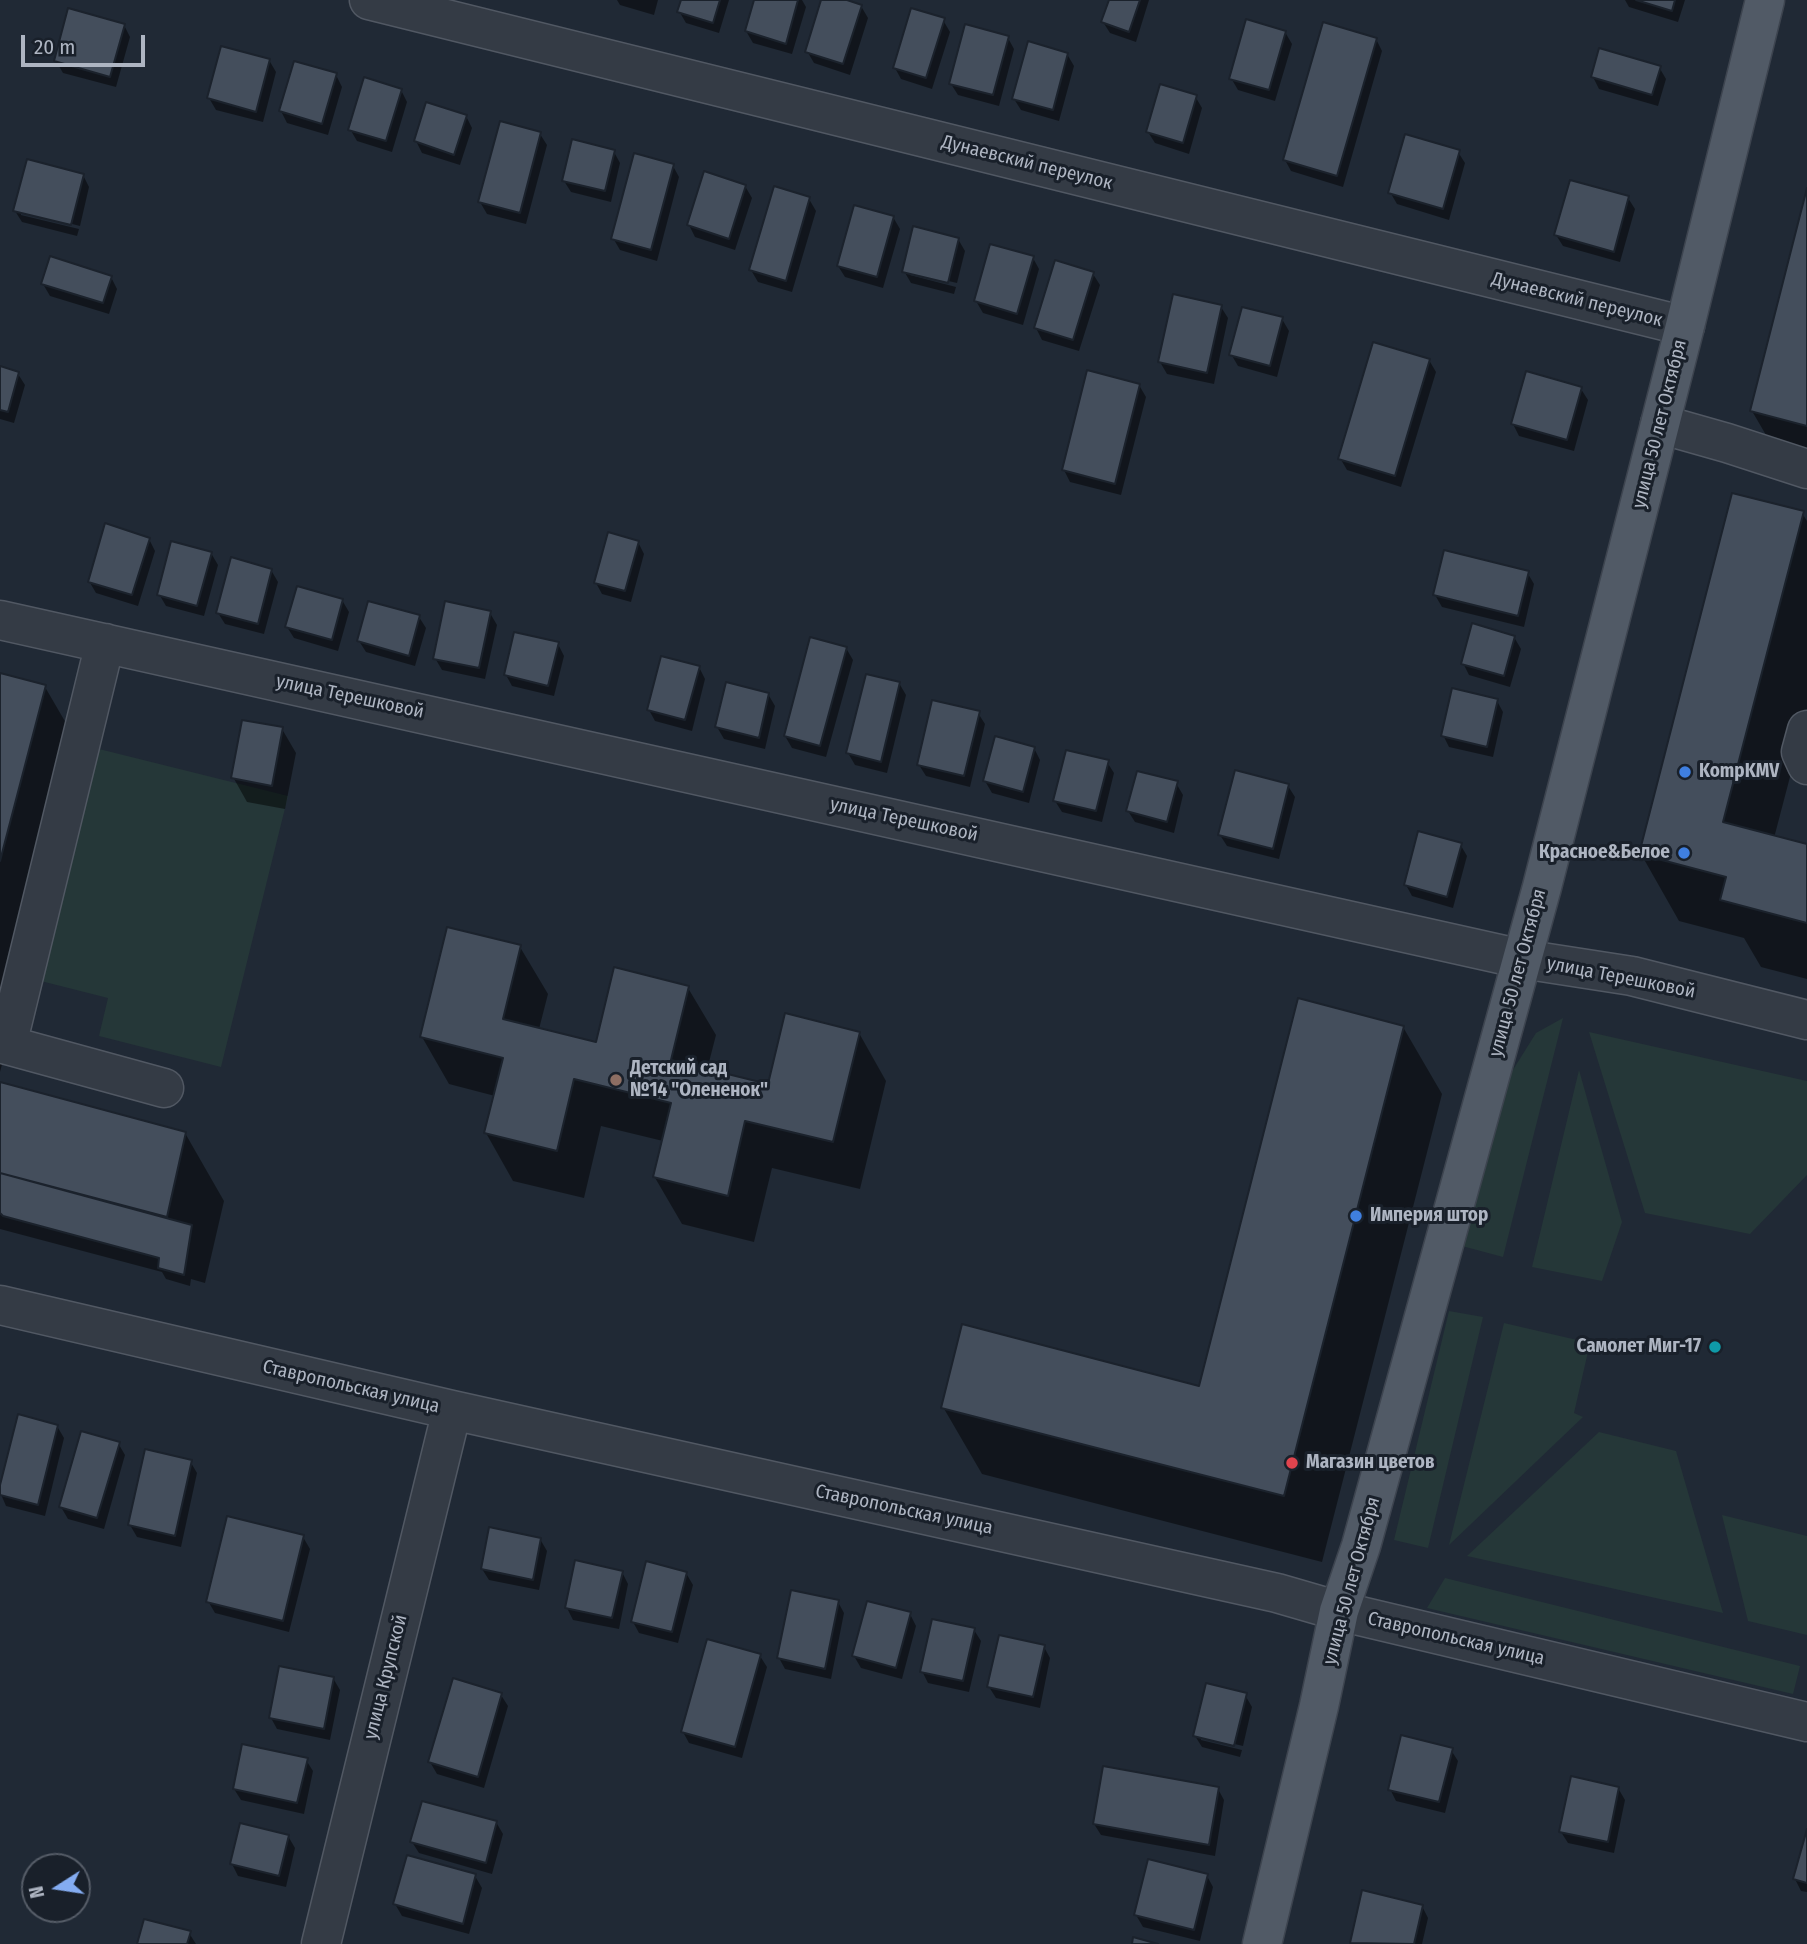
<!DOCTYPE html>
<html>
<head>
<meta charset="utf-8">
<style>
  body { margin:0 }
  #map { position:relative; width:1807px; height:1944px; overflow:hidden; background:#202935; font-family:"Fira Sans Condensed",sans-serif }
  canvas { display:block }
  .north { position:absolute; left:21px; top:1853px; width:70px; height:70px; box-sizing:border-box; background:#19202a; border:2px solid #555c67; border-radius:50%; rotate:258deg; font-size:19px; font-weight:700; line-height:28px; text-align:center; color:#aeb5c2 }
  .north::after { content:''; display:block; margin:auto; width:24px; height:32px; background:#84acf1; clip-path:polygon(50% 0,100% 100%,50% 72%,0 100%) }
  .scale { position:absolute; left:21px; top:35px; width:124px; height:32px; box-sizing:border-box; border:4px solid #aeb5c2; border-top:0; padding-left:9px; font-size:21px; line-height:24px; white-space:nowrap; color:#aeb5c2; -webkit-text-stroke:5px #19202a; paint-order:stroke }
</style>
</head>
<body>
<div id="map">
<canvas width="1807" height="1944"></canvas>
<div class="north">N</div>
<div class="scale">20 m</div>
</div>
<script>
const ctx = document.querySelector('canvas').getContext('2d');
ctx.lineJoin = 'round';
function fillPath(path, color) { ctx.fillStyle = color; ctx.fill(path, 'evenodd'); }
const toPath = rows => new Path2D(rows.map(r => 'M' + r).join(''));
function trace(path, color, width, dash) { ctx.strokeStyle = color; ctx.lineWidth = width; ctx.lineCap = dash ? 'butt' : 'round'; ctx.setLineDash(dash || []); ctx.stroke(path); }
function drawText(font, color, halo, rows, align = 'center') {
  ctx.font = font + ' "Fira Sans Condensed",sans-serif'; ctx.lineWidth = 6; ctx.setLineDash([]); ctx.textBaseline = 'middle'; ctx.strokeStyle = halo; ctx.fillStyle = color; for (const [text, x, y, turn = 0] of rows) {
    ctx.save(); ctx.translate(x, y); ctx.rotate((+turn || 0) * Math.PI / 180); ctx.textAlign = isNaN(turn) ? turn : align; if (halo) ctx.strokeText(text, 0, 0); ctx.fillText(text, 0, 0); ctx.restore();
  }
}
const green = toPath([
  [87,746,288,796,221,1067,99,1036,108,998,29,978],
  [1563,1018,1503,1257,1462,1246,1506,1081,1536,1033],
  [1589,1032,1807,1081,1807,1175,1750,1234,1645,1213],
  [1579,1070,1622,1222,1602,1281,1532,1267],
  [1449,1311,1483,1317,1428,1548,1394,1540],
  [1504,1323,1590,1343,1574,1413,1583,1417,1449,1545],
  [1599,1432,1676,1451,1723,1613,1467,1556],
  [1722,1515,1807,1536,1807,1635,1748,1621],
  [1445,1578,1800,1666,1793,1694,1427,1608]
]);
const shadow = toPath([
  [617,0,658,0,654,15,620,5],
  [683,0,729,0,719,33,686,23,679,11],
  [755,0,802,0,806,7,792,54,753,43,746,31],
  [823,0,841,0,861,6,868,18,850,75,814,63,807,51],
  [1111,0,1149,0,1136,42,1110,33,1103,22],
  [1625,0,1685,0,1678,22,1629,7],
  [943,20,950,32,932,89,901,79,895,68],
  [124,25,130,37,116,87,63,73,56,61],
  [1285,32,1292,44,1275,101,1238,90,1231,78],
  [1008,38,1014,49,999,106,958,95,951,84],
  [1376,39,1382,51,1343,187,1291,171,1285,160],
  [1067,54,1074,66,1059,121,1021,110,1014,99],
  [269,60,276,72,263,122,216,110,209,98],
  [1659,67,1666,79,1658,106,1599,89,1593,77],
  [336,75,342,87,328,135,287,123,281,111],
  [401,90,407,102,392,152,357,141,350,129],
  [1195,96,1202,108,1189,154,1155,143,1148,132],
  [466,116,472,128,460,165,422,153,416,141],
  [540,134,547,145,526,224,487,214,480,202],
  [614,152,620,163,611,202,571,192,564,181],
  [1458,152,1465,163,1449,220,1397,204,1390,192],
  [673,166,679,177,657,261,620,250,613,238],
  [83,175,89,187,80,226,21,211,21,215,79,229,77,236,22,222,15,211],
  [745,186,752,198,735,250,695,237,689,225],
  [1807,195,1807,482,1791,478,1752,411],
  [1628,198,1635,209,1620,262,1563,246,1556,235],
  [809,199,816,211,792,292,758,282,751,270],
  [893,217,900,229,883,288,845,277,838,266],
  [958,239,965,251,957,283,910,272,910,275,956,287,954,294,911,283,904,271],
  [1033,258,1039,269,1023,325,983,313,976,301],
  [1093,274,1100,285,1079,351,1042,340,1036,328],
  [111,277,117,289,109,314,50,296,43,284],
  [1221,307,1228,318,1214,384,1167,374,1160,362],
  [1282,319,1289,331,1277,377,1238,366,1231,354],
  [1429,360,1436,372,1401,487,1347,470,1340,458],
  [0,368,18,374,25,385,14,423,0,419],
  [1139,385,1146,397,1121,495,1070,482,1064,470],
  [1581,389,1588,400,1574,451,1519,436,1513,424],
  [1802,513,1807,521,1807,712,1774,838,1807,846,1807,979,1761,967,1744,938,1679,921,1641,854],
  [149,539,155,551,138,606,96,593,89,581],
  [638,542,644,554,631,602,602,594,596,583],
  [211,553,218,565,204,616,166,606,159,594],
  [271,570,278,582,264,634,225,624,218,613],
  [1527,572,1534,584,1524,627,1442,607,1435,595],
  [342,600,349,612,338,651,294,638,287,627],
  [490,613,497,625,485,679,442,670,435,658],
  [419,617,426,628,415,666,366,652,359,641],
  [1514,637,1521,649,1510,687,1469,675,1463,663],
  [558,644,564,656,554,696,512,686,506,675],
  [846,648,853,660,826,757,792,748,785,736],
  [699,667,705,679,692,731,655,721,649,710],
  [0,675,45,687,84,754,0,1072],
  [899,683,906,695,887,773,855,765,848,753],
  [768,694,775,706,765,749,724,739,717,727],
  [1497,701,1503,712,1493,757,1449,747,1443,735],
  [978,713,985,724,970,787,926,776,919,765],
  [282,729,296,753,285,809,247,802,233,777],
  [1034,748,1040,760,1029,803,992,793,985,781],
  [1107,762,1114,773,1102,822,1062,812,1055,801],
  [1176,783,1183,795,1174,833,1135,822,1128,811],
  [1288,786,1295,797,1279,859,1227,846,1220,835],
  [1460,844,1467,856,1453,908,1412,896,1406,885],
  [520,947,548,994,539,1029,597,1044,688,988,716,1035,707,1070,769,1086,859,1033,886,1081,860,1189,772,1168,754,1242,682,1224,654,1176,663,1141,601,1126,584,1198,513,1181,486,1133,495,1096,449,1084,422,1037],
  [1403,1027,1442,1094,1322,1562,982,1474,943,1407,1201,1388],
  [0,1084,185,1133,224,1201,205,1283,191,1279,190,1286,166,1279,162,1272,0,1229],
  [57,1426,64,1438,45,1516,6,1506,0,1492],
  [118,1443,125,1455,104,1529,68,1519,61,1507],
  [190,1461,197,1473,181,1547,137,1537,130,1525],
  [303,1537,310,1549,289,1632,215,1613,208,1601],
  [540,1539,547,1551,539,1590,489,1580,482,1569],
  [622,1572,628,1584,619,1629,573,1620,567,1608],
  [686,1573,693,1585,678,1643,639,1633,633,1622],
  [838,1602,844,1613,831,1679,785,1669,779,1658],
  [910,1614,916,1626,902,1679,861,1668,854,1656],
  [974,1630,981,1641,969,1692,928,1683,922,1671],
  [1044,1647,1050,1658,1040,1708,996,1698,989,1687],
  [760,1656,767,1667,742,1758,689,1743,683,1732],
  [333,1678,340,1690,330,1740,277,1729,271,1718],
  [501,1695,508,1706,484,1788,437,1774,430,1762],
  [1245,1695,1252,1707,1243,1746,1201,1736,1201,1740,1242,1750,1240,1757,1202,1747,1195,1736],
  [1451,1750,1458,1761,1445,1813,1396,1801,1390,1789],
  [306,1760,313,1771,304,1814,241,1800,234,1789],
  [1618,1788,1625,1800,1614,1853,1568,1843,1561,1832],
  [1218,1789,1224,1800,1215,1856,1101,1835,1094,1824],
  [496,1822,503,1834,492,1874,419,1853,412,1842],
  [1807,1835,1807,1892,1801,1891,1795,1879],
  [288,1836,295,1848,286,1887,238,1876,232,1864],
  [475,1876,482,1888,469,1934,402,1916,395,1904],
  [1207,1876,1213,1887,1200,1941,1143,1927,1136,1915],
  [1363,1893,1422,1906,1428,1918,1422,1944,1353,1944],
  [189,1933,196,1944,139,1944]
]);
const building = toPath([
  [681,0,720,0,713,23,677,12,681,0],
  [754,0,798,0,786,44,745,31,754,0],
  [821,0,847,0,862,5,843,64,805,52,821,0],
  [1109,0,1140,0,1129,32,1101,22,1109,0],
  [1636,0,1675,0,1672,11,1636,0],
  [68,8,125,24,110,77,54,61,68,8],
  [911,8,945,18,926,78,893,68,911,8],
  [1246,19,1286,31,1269,90,1229,79,1246,19],
  [1323,22,1377,38,1337,176,1283,160,1323,22],
  [965,24,1009,36,993,95,949,84,965,24],
  [1028,41,1068,53,1053,110,1012,99,1028,41],
  [221,46,270,59,256,112,207,98,221,46],
  [1599,48,1661,66,1652,95,1591,77,1599,48],
  [294,61,337,73,322,124,279,111,294,61],
  [364,77,402,89,386,141,348,130,364,77],
  [1160,84,1197,95,1183,143,1146,132,1160,84],
  [426,102,467,115,454,155,414,141,426,102],
  [500,121,541,132,520,213,478,202,500,121],
  [1405,134,1460,150,1443,209,1388,193,1405,134],
  [572,139,615,150,605,191,562,181,572,139],
  [634,153,674,164,651,250,611,239,634,153],
  [27,159,84,174,71,225,13,211,27,159],
  [704,171,746,185,729,239,687,225,704,171],
  [1570,180,1629,196,1614,252,1554,235,1570,180],
  [774,186,810,197,786,281,749,270,774,186],
  [1807,188,1807,426,1750,411,1807,188],
  [854,205,894,216,877,277,837,266,854,205],
  [913,226,959,238,948,283,902,272,913,226],
  [990,244,1034,256,1017,314,974,301,990,244],
  [50,256,112,276,103,303,41,284,50,256],
  [1055,260,1094,272,1073,340,1034,328,1055,260],
  [1173,294,1222,305,1207,373,1158,362,1173,294],
  [1242,307,1283,317,1270,366,1229,355,1242,307],
  [1373,342,1430,359,1395,476,1338,459,1373,342],
  [0,366,19,372,8,412,0,410,0,366],
  [1087,370,1140,384,1115,484,1062,470,1087,370],
  [1526,371,1582,387,1567,440,1511,424,1526,371],
  [1732,493,1804,511,1723,822,1807,844,1807,923,1720,900,1726,877,1639,854,1732,493],
  [105,523,150,538,132,595,88,582,105,523],
  [608,532,639,541,625,591,594,583,608,532],
  [171,541,212,552,197,606,157,595,171,541],
  [1444,550,1529,571,1518,616,1433,595,1444,550],
  [231,557,272,569,258,624,216,613,231,557],
  [297,586,343,599,332,640,285,627,297,586],
  [368,601,420,615,409,656,357,641,368,601],
  [445,601,491,611,479,668,433,659,445,601],
  [1472,623,1515,636,1504,676,1461,664,1472,623],
  [514,632,559,642,548,686,504,675,514,632],
  [810,637,847,647,820,746,784,736,810,637],
  [661,656,700,666,685,720,647,710,661,656],
  [0,673,46,685,0,861,0,673],
  [866,674,900,682,881,762,846,753,866,674],
  [726,682,769,693,759,738,715,727,726,682],
  [1452,688,1498,699,1487,747,1441,736,1452,688],
  [932,700,980,711,964,776,917,765,932,700],
  [242,720,283,727,272,786,231,778,242,720],
  [995,736,1035,747,1023,792,983,781,995,736],
  [1066,750,1109,760,1096,811,1053,801,1066,750],
  [1235,770,1289,784,1273,849,1218,835,1235,770],
  [1137,771,1178,781,1167,822,1126,811,1137,771],
  [1418,831,1462,843,1447,897,1404,885,1418,831],
  [447,927,521,945,503,1019,596,1042,614,967,689,986,671,1060,768,1084,785,1013,860,1032,833,1142,745,1121,728,1196,653,1177,671,1103,574,1079,557,1151,484,1133,503,1058,420,1037,447,927],
  [1298,998,1404,1026,1284,1496,941,1408,962,1324,1199,1386,1298,998],
  [0,1082,186,1132,167,1217,0,1173,0,1082],
  [0,1173,192,1225,184,1275,158,1268,159,1258,3,1216,0,1213,0,1173],
  [18,1414,58,1425,38,1505,0,1495,0,1485,18,1414],
  [81,1431,120,1442,97,1518,59,1507,81,1431],
  [145,1449,192,1460,175,1536,128,1525,145,1449],
  [227,1516,304,1535,283,1621,206,1602,227,1516],
  [489,1527,541,1538,533,1580,481,1569,489,1527],
  [575,1560,623,1571,612,1618,565,1608,575,1560],
  [646,1561,687,1572,672,1632,631,1622,646,1561],
  [791,1590,839,1600,825,1669,777,1658,791,1590],
  [867,1601,911,1612,896,1668,852,1656,867,1601],
  [932,1619,975,1628,963,1681,920,1672,932,1619],
  [999,1635,1045,1645,1033,1697,987,1687,999,1635],
  [707,1639,761,1654,735,1747,681,1732,707,1639],
  [279,1666,334,1677,324,1729,269,1718,279,1666],
  [453,1678,502,1693,478,1777,428,1762,453,1678],
  [1206,1683,1247,1693,1234,1746,1193,1736,1206,1683],
  [1401,1735,1453,1748,1439,1802,1388,1790,1401,1735],
  [242,1744,308,1758,297,1803,233,1789,242,1744],
  [1103,1766,1219,1787,1209,1845,1093,1824,1103,1766],
  [1571,1776,1619,1787,1608,1842,1559,1832,1571,1776],
  [422,1801,497,1821,486,1863,410,1842,422,1801],
  [240,1823,289,1835,279,1876,230,1864,240,1823],
  [1807,1829,1807,1883,1793,1879,1807,1829],
  [407,1855,476,1874,463,1924,393,1904,407,1855],
  [1148,1859,1208,1874,1194,1930,1134,1915,1148,1859],
  [1362,1890,1423,1905,1414,1944,1350,1943,1362,1890],
  [144,1919,191,1931,187,1944,137,1944,144,1919],
  [1133,1937,1158,1944,1132,1944,1133,1937]
]);
const minor = toPath([
  [369,0,1685,326],
  [1660,424,1727,443,1807,469],
  [0,620,1522,959,1632,976,1807,1020],
  [105,643,7,1045,164,1088],
  [1807,730,1801,752,1807,765],
  [0,1305,452,1410,1277,1593,1339,1611,1807,1722],
  [321,1944,452,1410]
]);
const major = toPath([
  [1262,1944,1319,1706,1339,1611,1361,1546,1542,887,1685,326,1765,0]
]);
const markers = [
  [1685,772,7,"#3f7fe0"],
  [1684,853,7,"#3f7fe0"],
  [616,1080,7,"#8d6e63"],
  [1356,1216,7,"#3f7fe0"],
  [1715,1347,7,"#0f9aa8"],
  [1292,1463,7,"#e0444e"]
];
const streetNames = [
  ["Дунаевский переулок",1027,163,14],
  ["Дунаевский переулок",1577,300,14],
  ["улица 50 лет Октября",1660,424,-76],
  ["улица Терешковой",350,697,12],
  ["улица Терешковой",904,820,12],
  ["улица 50 лет Октября",1518,973,-75],
  ["улица Терешковой",1621,978,11],
  ["Ставропольская улица",351,1387,13],
  ["Ставропольская улица",904,1510,12],
  ["улица 50 лет Октября",1352,1581,-75],
  ["Ставропольская улица",1456,1639,13],
  ["улица Крупской",386,1677,-76]
];
const poiNames = [
  ["KompKMV",1699,772],
  ["Красное&Белое",1670,853,"right"],
  ["Детский сад",630,1069],
  ["№14 \"Олененок\"",630,1091],
  ["Империя штор",1370,1216],
  ["Самолет Миг-17",1701,1347,"right"],
  ["Магазин цветов",1306,1463]
];
fillPath(green, '#253738');
fillPath(shadow, '#0007');
fillPath(building, '#444e5c');
trace(building, '#1b222c', 2);
trace(minor, '#515863', 41);
trace(major, '#3d444f', 41);
trace(minor, '#343b45', 38);
trace(major, '#515a66', 38);
for (const [x, y, r, color] of markers) { const dot = new Path2D(); dot.arc(x, y, r, 0, 2 * Math.PI); ctx.fillStyle = color; ctx.fill(dot); trace(dot, '#19202a', 2.5); }
drawText('19px', '#aeb5c2', '#19202a', streetNames);
drawText('bold 19px', '#aeb5c2', '#19202a', poiNames, 'left');
</script>
</body>
</html>
